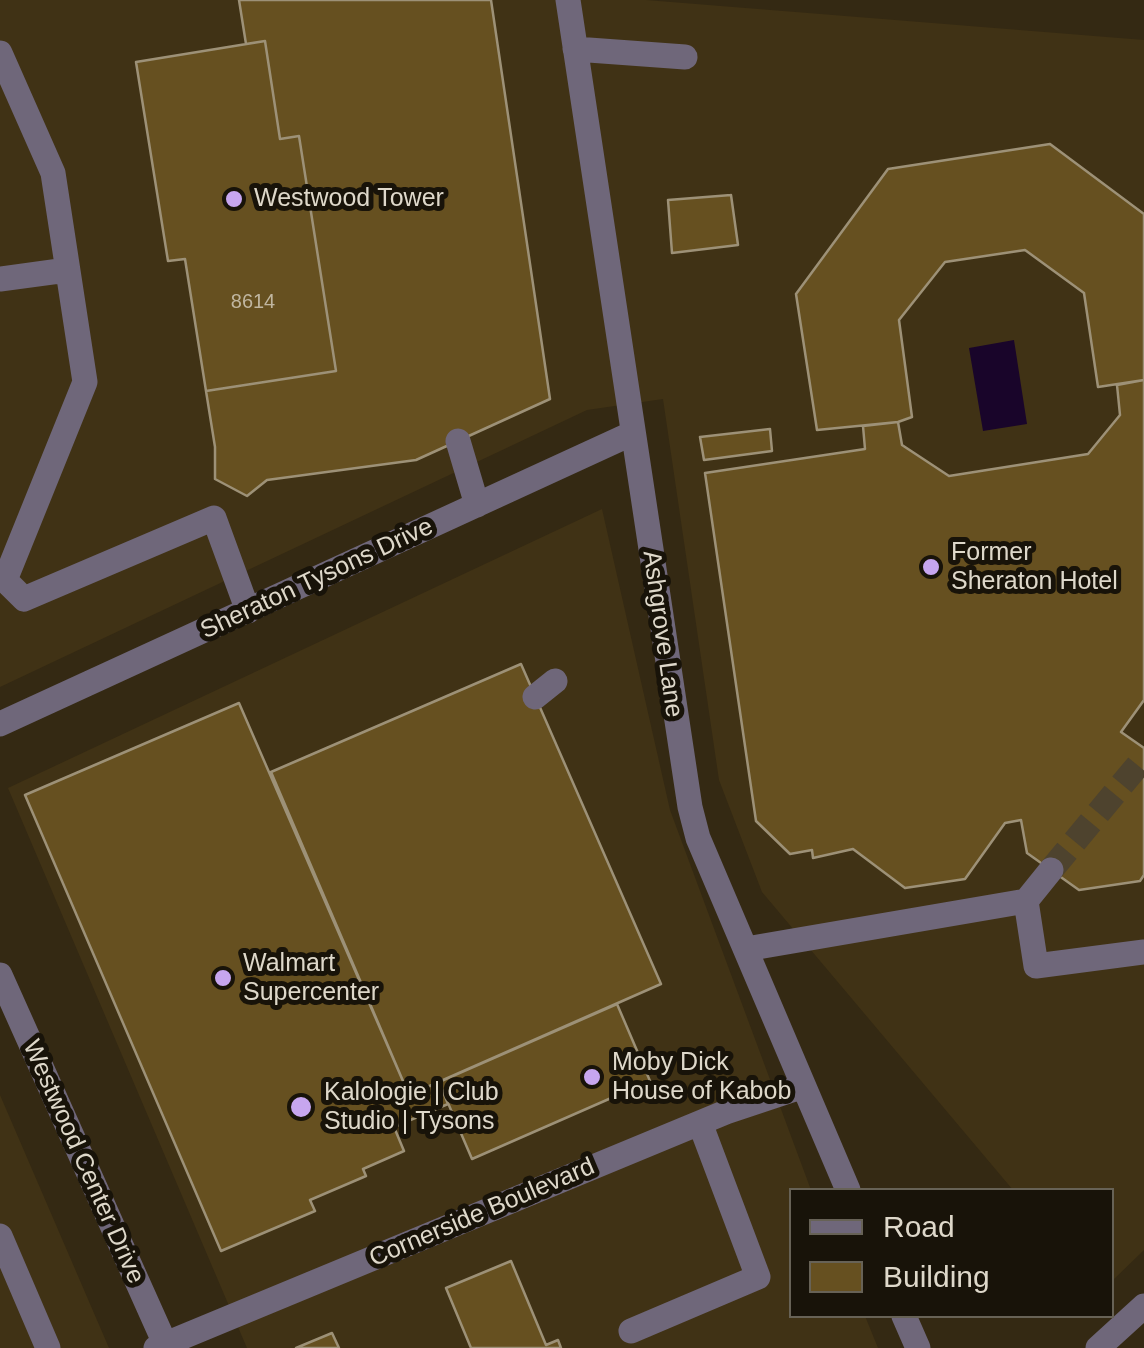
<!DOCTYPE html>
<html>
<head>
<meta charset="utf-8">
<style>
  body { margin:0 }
  #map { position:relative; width:1144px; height:1348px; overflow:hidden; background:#342913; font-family:Helvetica,sans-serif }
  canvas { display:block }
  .legend { position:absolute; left:789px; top:1188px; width:325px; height:130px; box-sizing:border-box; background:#181309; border:2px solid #676256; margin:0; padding:12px 18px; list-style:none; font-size:30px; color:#ded8ca }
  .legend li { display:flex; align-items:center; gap:20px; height:50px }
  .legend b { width:50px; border:2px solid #676256 }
</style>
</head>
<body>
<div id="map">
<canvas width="1144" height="1348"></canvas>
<ul class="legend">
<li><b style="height:12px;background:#6f677a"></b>Road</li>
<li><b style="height:28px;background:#665020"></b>Building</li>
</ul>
</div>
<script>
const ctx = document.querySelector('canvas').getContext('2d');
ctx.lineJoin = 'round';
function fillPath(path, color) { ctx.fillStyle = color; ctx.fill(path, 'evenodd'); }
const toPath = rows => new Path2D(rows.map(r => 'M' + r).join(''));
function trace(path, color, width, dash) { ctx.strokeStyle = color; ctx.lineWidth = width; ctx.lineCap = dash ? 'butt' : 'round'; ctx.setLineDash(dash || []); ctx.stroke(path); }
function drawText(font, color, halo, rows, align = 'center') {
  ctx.font = font + ' Helvetica,sans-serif'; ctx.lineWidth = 10; ctx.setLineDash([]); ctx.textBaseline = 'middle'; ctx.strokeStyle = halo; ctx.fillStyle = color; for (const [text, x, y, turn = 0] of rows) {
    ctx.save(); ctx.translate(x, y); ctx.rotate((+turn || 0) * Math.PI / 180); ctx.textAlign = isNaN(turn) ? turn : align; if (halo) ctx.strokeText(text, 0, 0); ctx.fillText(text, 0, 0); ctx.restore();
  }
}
const built = toPath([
  [0,0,646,0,1144,40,1144,1250,1112,1281,1112,1190,1013,1190,762,892,719,780,663,399,587,410,0,687],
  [602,509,670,810,811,1190,792,1190,792,1316,865,1316,878,1348,247,1348,8,788],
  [0,1095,109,1348,0,1348]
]);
const water = toPath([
  [1014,340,1027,424,983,431,969,348]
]);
const building = toPath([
  [239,0,491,0,550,399,416,460,267,480,247,496,215,479,215,447,206,391,336,371,299,136,280,139,265,41,246,44,239,0],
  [265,41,280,139,299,136,336,371,206,391,185,259,168,261,136,62,265,41],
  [1050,144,1144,214,1144,380,1098,387,1084,293,1025,250,945,262,899,320,912,417,898,422,817,430,796,294,888,169,1050,144],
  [731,195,738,245,672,253,668,200,731,195],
  [1144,380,1144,700,1121,732,1144,748,1144,875,1140,881,1079,890,1027,853,1021,820,1005,823,965,879,905,888,853,849,813,858,812,850,790,854,756,821,705,473,865,449,863,426,898,422,902,445,949,476,1088,454,1120,415,1117,385,1144,380],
  [770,429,772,451,704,460,700,437,770,429],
  [521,664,661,984,409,1095,271,772,521,664],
  [239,703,409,1095,439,1082,448,1104,394,1127,404,1151,363,1169,366,1176,310,1200,315,1211,221,1251,25,795,239,703],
  [617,1004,650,1081,472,1159,439,1082,617,1004],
  [511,1261,546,1345,558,1340,561,1348,471,1348,446,1288,511,1261],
  [332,1333,339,1348,296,1348,332,1333]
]);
const minorTunnel = toPath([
  [1051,870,1144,758]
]);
const minor = toPath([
  [568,0,690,807,698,838,848,1190],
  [575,49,685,57],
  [0,53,53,173,85,382,5,580,24,599,214,518,248,611],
  [0,279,67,270],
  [458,441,477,505],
  [535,697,555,681],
  [0,724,633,433],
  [1026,901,1051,870],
  [746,949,1026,901,1036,966,1144,952],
  [0,975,167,1348],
  [0,1236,48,1348],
  [904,1316,918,1348],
  [631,1331,758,1277,700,1123],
  [156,1348,726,1112,801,1087],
  [1098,1348,1144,1306]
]);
const markers = [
  [234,199,10,"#c7a6ef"],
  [931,567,10,"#c7a6ef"],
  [223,978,10,"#c7a6ef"],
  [592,1077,10,"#c7a6ef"],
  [301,1107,12,"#c7a6ef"]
];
const numberNames = [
  ["8614",253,302]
];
const poiNames = [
  ["Westwood Tower",254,199],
  ["Former",951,553],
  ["Sheraton Hotel",951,582],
  ["Walmart",243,964],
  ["Supercenter",243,993],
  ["Moby Dick",612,1063],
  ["House of Kabob",612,1092],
  ["Kalologie | Club",324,1093],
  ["Studio | Tysons",324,1122]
];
const streetNames = [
  ["Sheraton Tysons Drive",317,579,-25],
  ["Ashgrove Lane",662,634,82],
  ["Westwood Center Drive",83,1162,66],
  ["Cornerside Boulevard",482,1213,-23]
];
fillPath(built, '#403215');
fillPath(water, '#19052a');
fillPath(building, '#665020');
trace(building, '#9d9177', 2.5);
trace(minorTunnel, '#4e432e', 25, [25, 12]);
trace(minor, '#6f677a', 25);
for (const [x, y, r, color] of markers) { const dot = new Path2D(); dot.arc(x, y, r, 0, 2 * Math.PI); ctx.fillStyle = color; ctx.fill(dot); trace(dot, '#181309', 4); }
drawText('20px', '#c0b6a0', null, numberNames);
drawText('25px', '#ded8ca', '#181309', poiNames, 'left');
drawText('25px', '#ded8ca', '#181309', streetNames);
</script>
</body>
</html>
